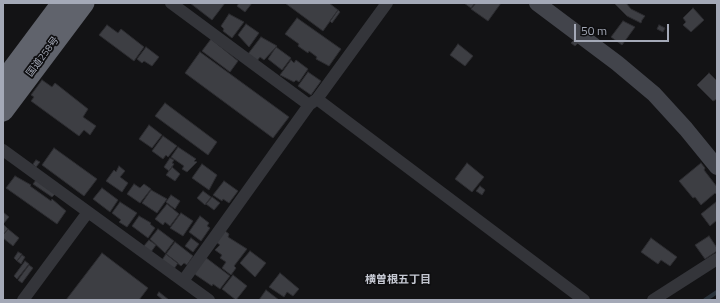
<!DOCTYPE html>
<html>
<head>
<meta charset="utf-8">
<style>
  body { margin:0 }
  #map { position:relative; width:720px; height:303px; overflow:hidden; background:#131315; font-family:"Titillium Web",sans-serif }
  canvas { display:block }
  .frame { position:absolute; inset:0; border:4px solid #a4a9b7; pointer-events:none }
  .scale { position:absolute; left:574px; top:24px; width:95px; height:18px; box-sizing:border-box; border:2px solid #a4a9b7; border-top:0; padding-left:5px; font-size:12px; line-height:14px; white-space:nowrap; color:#a4a9b7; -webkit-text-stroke:3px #0e0e10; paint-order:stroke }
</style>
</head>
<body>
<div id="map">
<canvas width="720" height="303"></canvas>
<div class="frame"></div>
<div class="scale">50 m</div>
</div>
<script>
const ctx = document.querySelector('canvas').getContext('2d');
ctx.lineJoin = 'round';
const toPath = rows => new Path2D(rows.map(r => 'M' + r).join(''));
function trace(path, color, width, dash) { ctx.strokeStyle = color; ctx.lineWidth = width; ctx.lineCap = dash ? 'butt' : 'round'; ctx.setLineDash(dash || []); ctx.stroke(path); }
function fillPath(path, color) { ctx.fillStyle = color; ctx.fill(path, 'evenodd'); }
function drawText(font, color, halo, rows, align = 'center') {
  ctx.font = font + ' "Titillium Web","Noto Sans JP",sans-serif'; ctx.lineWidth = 3.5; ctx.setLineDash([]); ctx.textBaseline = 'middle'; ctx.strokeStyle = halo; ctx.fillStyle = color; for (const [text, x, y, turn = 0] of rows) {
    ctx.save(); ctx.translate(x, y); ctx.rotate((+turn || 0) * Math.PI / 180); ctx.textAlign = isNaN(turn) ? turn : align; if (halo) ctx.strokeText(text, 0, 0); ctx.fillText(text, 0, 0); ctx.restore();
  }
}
const stream = toPath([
  [705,300,717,292]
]);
const building = toPath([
  [190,3,225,3,212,20,190,3],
  [239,3,252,3,245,12,237,6,239,3],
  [285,3,329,3,338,10,323,31,285,3],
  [464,3,475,3,471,8,464,3],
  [476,3,501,3,488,21,471,9,476,3],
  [614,3,626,3,631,9,645,16,642,20,641,23,627,16,614,3],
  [693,8,704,20,691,32,683,25,686,22,683,18,693,8],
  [338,10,340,12,332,23,330,21,338,10],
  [229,14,244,22,232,38,223,31,224,29,221,26,229,14],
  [297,18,341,49,329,66,316,59,317,57,309,51,308,53,298,46,299,44,285,34,297,18],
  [623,21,635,27,622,45,611,37,623,21],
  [246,24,259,33,249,47,238,35,246,24],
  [107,25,118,33,121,29,144,47,134,61,99,35,107,25],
  [659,25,665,28,663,32,657,29,659,25],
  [261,37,277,46,264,60,260,57,257,61,248,54,261,37],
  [211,39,238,61,230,72,202,51,211,39],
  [574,40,578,43,575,46,571,43,574,40],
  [458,44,473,56,465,66,450,55,458,44],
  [146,47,159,57,152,66,144,61,142,63,137,59,146,47],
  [276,47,291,58,282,70,268,59,276,47],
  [200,52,289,117,273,138,185,73,200,52],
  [291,60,294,63,296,60,308,69,299,82,296,80,294,82,280,75,291,60],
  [308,72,321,81,311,95,298,86,308,72],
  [709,73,717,81,717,99,713,101,697,85,709,73],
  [42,80,52,87,55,83,88,109,83,117,96,126,90,135,84,130,79,136,31,101,34,97,31,95,42,80],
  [165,103,217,142,208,155,155,116,165,103],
  [149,125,162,135,152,148,139,139,149,125],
  [163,136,177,146,168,157,166,155,163,159,152,151,163,136],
  [178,147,196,159,194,161,197,162,187,172,182,169,184,166,171,157,178,147],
  [54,148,97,179,84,196,42,165,54,148],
  [170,158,174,160,172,163,174,164,169,171,164,167,170,158],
  [36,160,40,162,36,167,33,164,36,160],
  [467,163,484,177,472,192,455,179,467,163],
  [701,163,705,168,704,170,717,187,717,195,715,193,701,205,695,197,693,198,679,181,701,163],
  [202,164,217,175,209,190,192,178,202,164],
  [119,166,125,171,120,177,128,183,122,192,106,181,114,170,116,172,119,166],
  [172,167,180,174,175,181,166,175,172,167],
  [15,176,31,185,30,186,51,201,52,199,66,211,57,224,6,188,15,176],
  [36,180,55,194,52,197,33,184,36,180],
  [224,181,238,191,229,203,223,199,222,201,213,195,224,181],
  [134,184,140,188,144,184,151,189,140,203,127,194,134,184],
  [480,186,485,190,482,195,476,191,480,186],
  [102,188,118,200,110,212,93,199,102,188],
  [151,190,167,199,157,213,142,203,151,190],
  [203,191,211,197,205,205,197,198,203,191],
  [171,195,180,201,175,209,166,202,171,195],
  [212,197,220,203,214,210,206,204,212,197],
  [120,202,137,213,127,227,119,222,121,220,112,213,120,202],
  [716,202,717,220,710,226,701,214,716,202],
  [167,204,179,214,170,226,165,222,163,225,155,219,167,204],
  [3,212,9,217,3,224,8,229,3,235,3,212],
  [181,213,193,221,183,236,170,228,181,213],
  [139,216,151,223,150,224,155,228,148,238,132,226,139,216],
  [200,216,209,223,207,226,210,228,201,241,189,232,200,216],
  [8,229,19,238,13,246,3,238,3,235,8,229],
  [158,229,174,241,165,253,150,239,158,229],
  [225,231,229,234,228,237,247,249,234,266,236,268,231,275,222,268,226,262,220,258,222,255,215,250,220,245,216,242,225,231],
  [709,236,717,248,717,251,705,259,695,245,709,236],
  [191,238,199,244,193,252,185,246,191,238],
  [651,238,677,257,670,266,661,260,658,264,641,252,651,238],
  [149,240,156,245,151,252,143,247,149,240],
  [175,242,193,256,187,265,184,263,181,266,166,254,175,242],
  [250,251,266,263,255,277,240,263,250,251],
  [18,252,22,254,17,261,14,258,18,252],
  [102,253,148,288,139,300,66,300,102,253],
  [166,254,178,263,174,269,162,260,166,254],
  [22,255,25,257,21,264,17,261,22,255],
  [205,257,230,276,220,289,213,284,212,286,193,273,205,257],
  [25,261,29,264,17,279,14,276,25,261],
  [29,265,33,268,22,283,18,280,29,265],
  [280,273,299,289,293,296,287,292,284,297,269,287,280,273],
  [233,275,247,286,236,300,222,289,233,275],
  [266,290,279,300,259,300,266,290],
  [159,292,169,300,163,300,157,295,159,292]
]);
const street = toPath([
  [171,3,309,105],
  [317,99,584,300],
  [3,150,209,300],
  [183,281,309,105,317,99,387,3],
  [23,300,88,212],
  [653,300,717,259]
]);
const secondary = toPath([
  [537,3,617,63,654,94,686,129,717,167]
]);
const highway = toPath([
  [3,82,62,3],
  [3,111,84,3]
]);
const streetNames = [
  ["国道258号",43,57,-53]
];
const neighbourhoodNames = [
  ["横曽根五丁目",398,280]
];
trace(stream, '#29323a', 4);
fillPath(building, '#3d3e43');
trace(building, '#2d2d31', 1);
trace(street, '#34353a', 12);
trace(secondary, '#42444b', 16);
trace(highway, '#60636c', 21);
drawText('10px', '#a4a9b7', '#0e0e10', streetNames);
drawText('bold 11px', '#c5c8d2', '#0e0e10', neighbourhoodNames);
</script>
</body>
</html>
